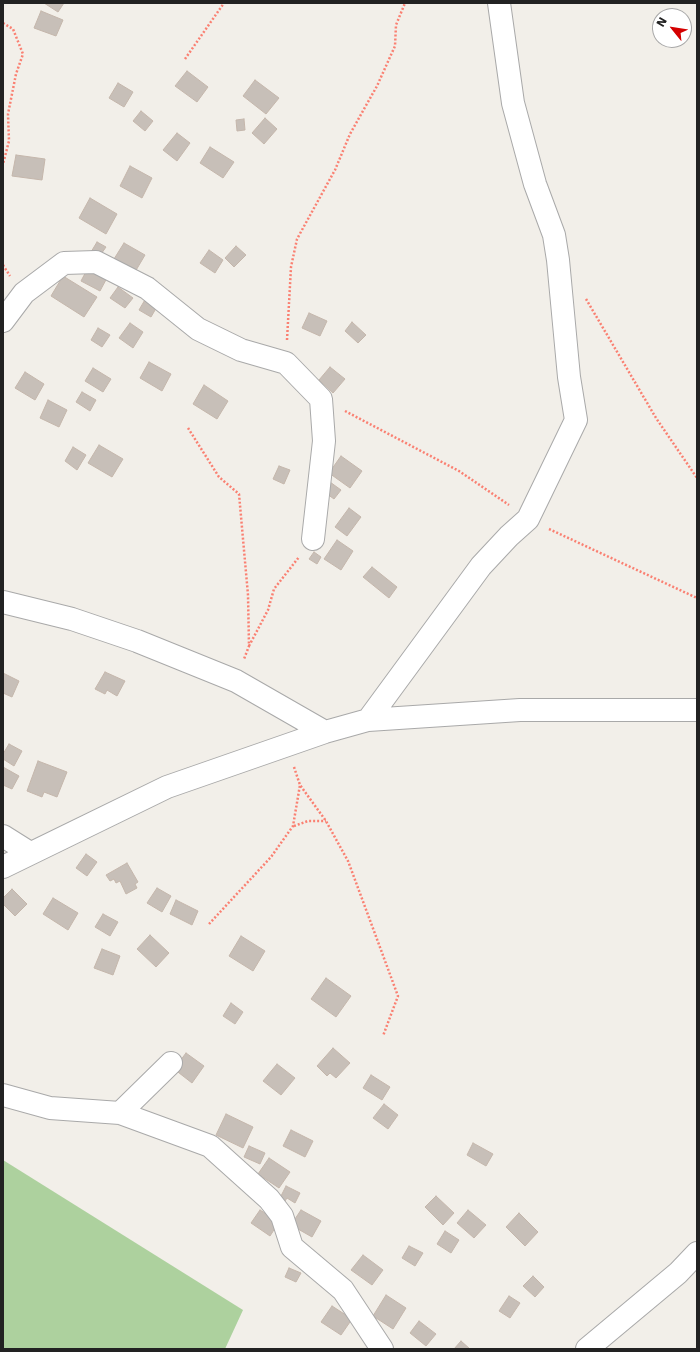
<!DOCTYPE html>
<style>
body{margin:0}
#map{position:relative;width:700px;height:1352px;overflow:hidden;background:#f2efe9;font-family:"DejaVu Sans",sans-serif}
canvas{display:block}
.frame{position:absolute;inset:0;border:4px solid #222;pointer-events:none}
.north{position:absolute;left:652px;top:8px;width:40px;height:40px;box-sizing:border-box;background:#fff;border:1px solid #a7a7a7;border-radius:50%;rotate:300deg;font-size:11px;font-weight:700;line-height:16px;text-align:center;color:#222}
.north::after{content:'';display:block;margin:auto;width:14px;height:18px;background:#d40000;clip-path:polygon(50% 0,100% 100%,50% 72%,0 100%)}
</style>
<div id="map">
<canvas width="700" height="1352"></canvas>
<div class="frame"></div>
<div class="north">N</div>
</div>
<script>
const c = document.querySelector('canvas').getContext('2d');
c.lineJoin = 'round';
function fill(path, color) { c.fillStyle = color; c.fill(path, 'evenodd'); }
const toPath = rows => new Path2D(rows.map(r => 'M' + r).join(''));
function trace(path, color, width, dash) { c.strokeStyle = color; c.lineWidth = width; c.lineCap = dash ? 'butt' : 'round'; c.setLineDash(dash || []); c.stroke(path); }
const forest = toPath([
 [3,1160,243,1310,225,1349,3,1349]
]);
const building = toPath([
 [44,3,64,3,58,12,44,3],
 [41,11,63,20,56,36,34,28,41,11],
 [187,71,208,87,197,102,175,86,187,71],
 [255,80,279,98,266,114,243,96,255,80],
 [118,83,133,92,124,107,109,98,118,83],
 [141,111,153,121,145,131,133,121,141,111],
 [265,118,277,129,264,144,252,133,265,118],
 [244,119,245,130,237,131,236,120,244,119],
 [177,133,190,143,177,161,163,150,177,133],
 [210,147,234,162,223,178,200,163,210,147],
 [16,155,45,159,42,180,12,176,16,155],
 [130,166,152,178,142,198,120,186,130,166],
 [90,198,117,214,106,234,79,218,90,198],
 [97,242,106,247,99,257,91,252,97,242],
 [124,243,145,255,135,272,114,259,124,243],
 [236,246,246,255,234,267,225,258,236,246],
 [209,250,223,260,215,273,200,263,209,250],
 [89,266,108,276,100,291,81,281,89,266],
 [63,276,97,297,84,317,51,296,63,276],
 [118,287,133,298,125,308,110,298,118,287],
 [146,298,158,305,151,317,139,310,146,298],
 [309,313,327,321,320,336,302,328,309,313],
 [352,322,366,335,358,343,345,331,352,322],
 [130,323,143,332,133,348,119,338,130,323],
 [98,328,110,335,102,347,91,340,98,328],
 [149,362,171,374,162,391,140,378,149,362],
 [330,367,345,379,333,393,319,380,330,367],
 [93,368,111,379,103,392,85,381,93,368],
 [25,372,44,384,35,400,15,388,25,372],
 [204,385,228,401,217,419,193,404,204,385],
 [82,392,96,400,90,411,76,402,82,392],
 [48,400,67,410,59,427,40,418,48,400],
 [99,445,123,459,112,477,88,463,99,445],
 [73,447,86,455,77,470,65,461,73,447],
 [341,456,362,471,350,488,329,473,341,456],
 [279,466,290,470,284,484,273,479,279,466],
 [330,482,341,490,334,499,323,491,330,482],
 [349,508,361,517,347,536,335,527,349,508],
 [337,540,353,551,341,570,324,559,337,540],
 [314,552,321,557,317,564,309,559,314,552],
 [372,567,397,587,389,598,363,577,372,567],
 [105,672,125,681,117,696,107,690,105,694,95,689,105,672],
 [3,673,19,681,12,697,3,693,3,673],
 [9,744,22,751,14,766,3,759,3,754,9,744],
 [38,761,67,772,57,797,44,792,42,797,27,791,38,761],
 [3,767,19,776,12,789,3,785,3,767],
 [86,854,97,862,87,876,76,868,86,854],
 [127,863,138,882,135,884,137,888,126,894,120,881,116,883,114,879,110,881,106,875,127,863],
 [157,888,171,896,162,912,147,903,157,888],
 [12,889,27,904,15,916,3,904,3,898,12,889],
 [53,898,78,913,68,930,43,914,53,898],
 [176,900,198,911,192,925,170,914,176,900],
 [103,914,118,922,110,936,95,927,103,914],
 [150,935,169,953,156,967,137,949,150,935],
 [241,936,265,951,253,971,229,956,241,936],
 [102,949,120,956,113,975,94,968,102,949],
 [326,978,351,996,336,1017,311,999,326,978],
 [231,1003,243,1012,235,1024,223,1016,231,1003],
 [333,1048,350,1063,336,1078,330,1073,327,1076,317,1066,333,1048],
 [186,1053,204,1066,192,1083,174,1069,186,1053],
 [277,1064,295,1078,281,1095,263,1081,277,1064],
 [371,1075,390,1087,382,1100,363,1088,371,1075],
 [384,1104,398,1115,388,1129,373,1118,384,1104],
 [226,1114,253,1127,243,1148,216,1135,226,1114],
 [291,1130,313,1141,305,1157,283,1146,291,1130],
 [473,1143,493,1154,486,1166,467,1155,473,1143],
 [249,1146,265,1153,260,1164,244,1157,249,1146],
 [269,1158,290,1172,279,1188,258,1174,269,1158],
 [286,1186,300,1193,295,1203,287,1198,285,1201,280,1198,286,1186],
 [436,1196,454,1213,443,1225,425,1207,436,1196],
 [260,1210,279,1222,270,1236,251,1223,260,1210],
 [301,1210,321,1221,312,1237,291,1225,301,1210],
 [468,1210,486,1225,474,1238,457,1223,468,1210],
 [519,1213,538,1232,525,1246,506,1227,519,1213],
 [445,1231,459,1240,451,1253,437,1244,445,1231],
 [409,1246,423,1253,415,1266,402,1258,409,1246],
 [363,1255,383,1270,372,1285,351,1270,363,1255],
 [289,1268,301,1273,296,1282,285,1277,289,1268],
 [533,1276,544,1287,535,1297,523,1286,533,1276],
 [386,1295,406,1308,393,1329,373,1316,386,1295],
 [509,1296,520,1303,510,1318,499,1311,509,1296],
 [332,1306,352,1319,341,1335,321,1322,332,1306],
 [419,1321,436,1334,426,1346,410,1333,419,1321],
 [461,1341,470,1349,454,1349,461,1341]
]);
const path = toPath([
 [3,23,13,29,23,54,16,74,8,114,9,141,3,164],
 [185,59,224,3],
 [3,265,10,276],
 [586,299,656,418,697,478],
 [287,340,291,267,297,239,335,170,350,134,377,86,395,46,396,25,405,3],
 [345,411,459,471,509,505],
 [188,428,219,477,239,494,248,595,249,646,244,659],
 [549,529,697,598],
 [249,646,268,610,274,589,299,557],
 [294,767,300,785,326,821,348,861,398,996,383,1036],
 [294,826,308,821,326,821],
 [209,924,271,857,293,826,300,785]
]);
const minor = toPath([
 [3,321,24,293,64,263,96,262,147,288,198,329,241,350,286,363,321,399,324,441,313,539],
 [3,602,72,619,137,641,236,681,325,732],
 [368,720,481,566,509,536,528,519,576,420,569,377,558,260,554,235,535,184,513,103,499,3],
 [3,836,30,853],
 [3,867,167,787,325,732,368,720,520,710,697,710],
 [3,1095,50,1108,120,1113,171,1063],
 [120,1113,210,1146,269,1199,282,1216,292,1247,343,1290,382,1349],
 [587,1349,678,1273,697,1253]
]);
fill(forest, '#add19e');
fill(building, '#c7bfb8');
trace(building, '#c4b6ab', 1);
trace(minor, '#a9a9a9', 24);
trace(path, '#fa8072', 2.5, [2, 2]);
trace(minor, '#fff', 22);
</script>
